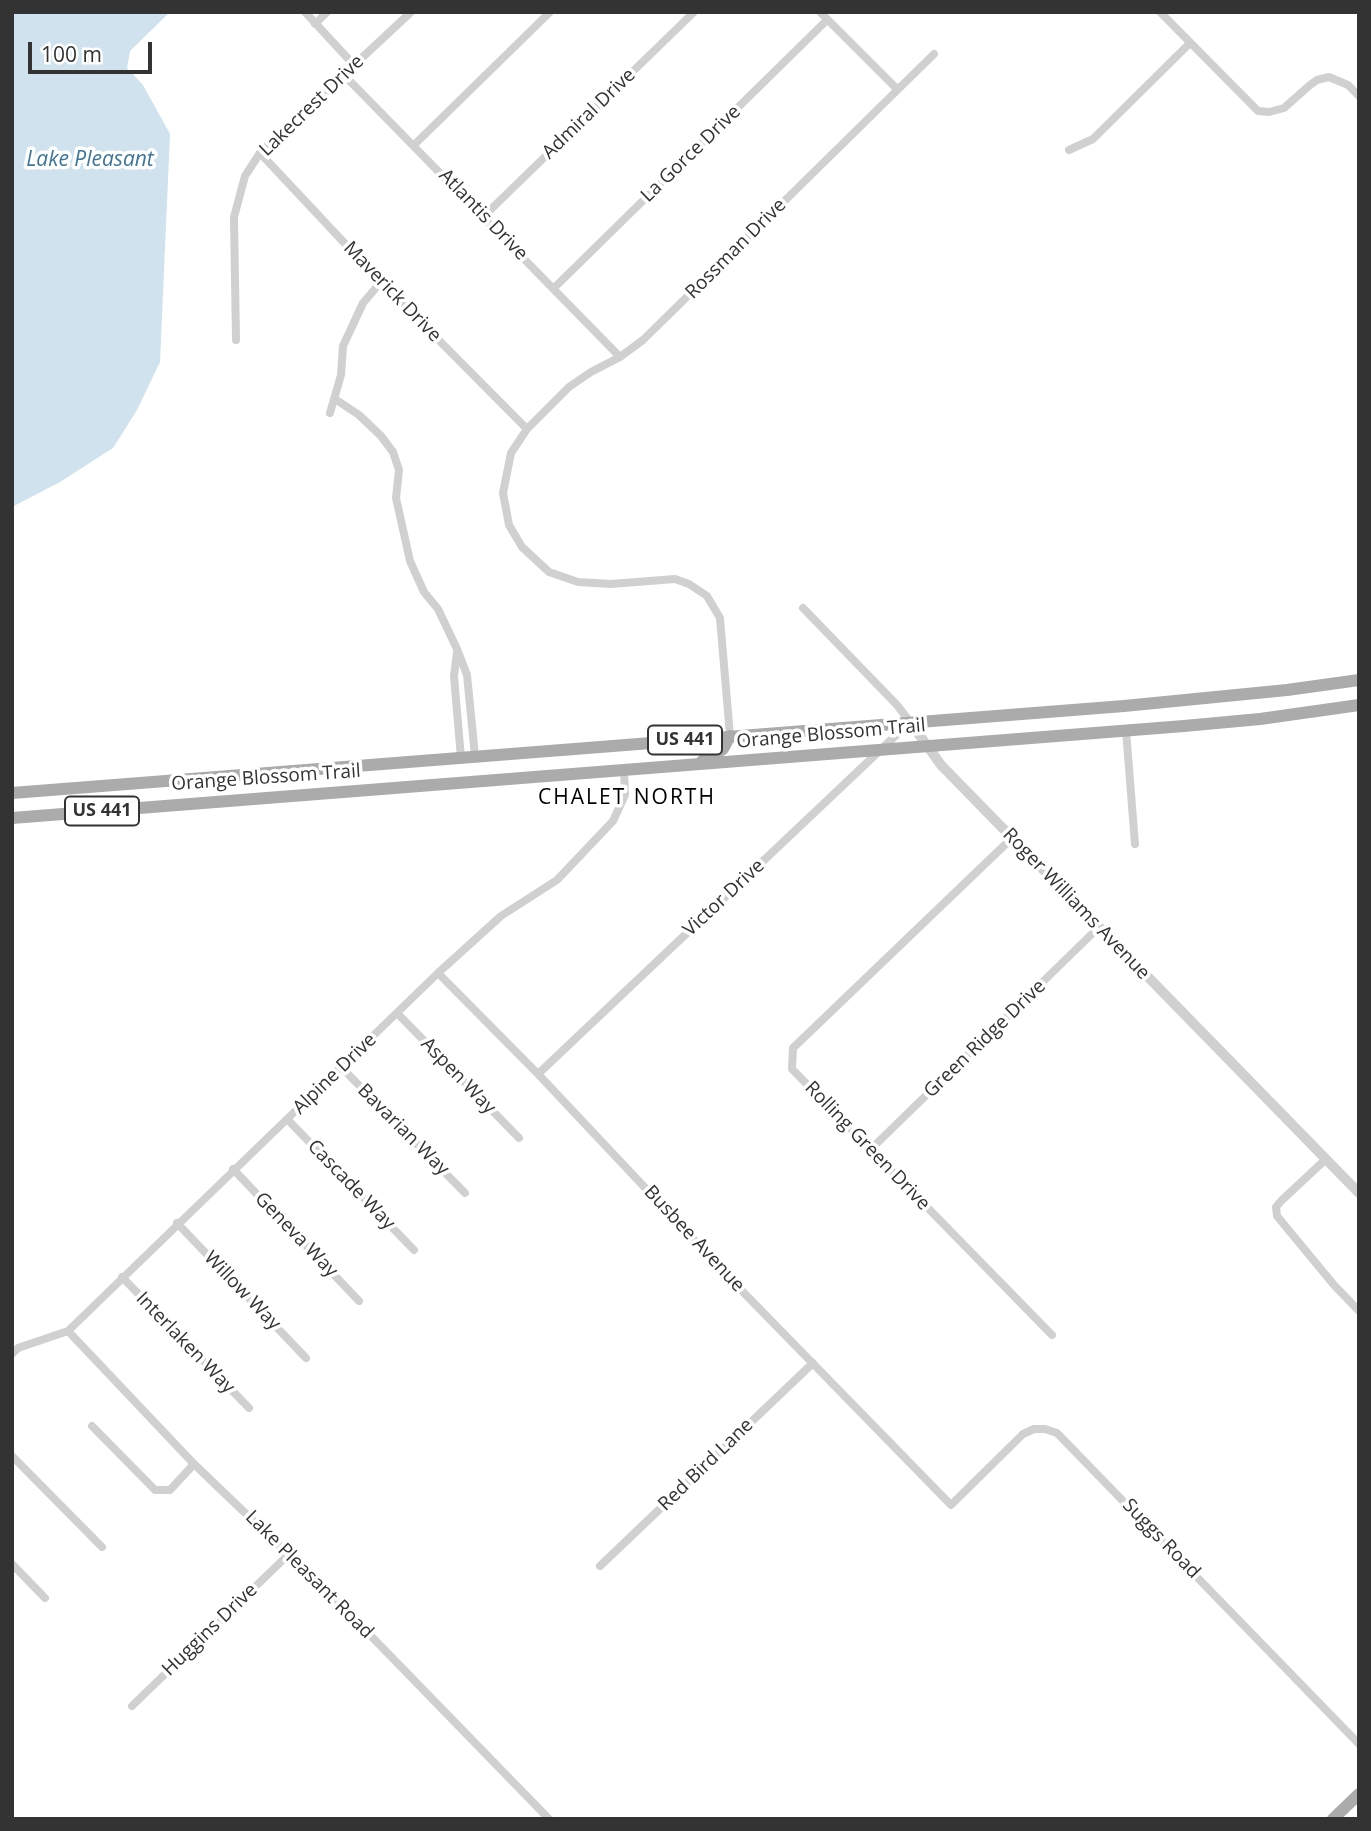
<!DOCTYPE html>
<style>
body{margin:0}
#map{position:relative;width:1371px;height:1831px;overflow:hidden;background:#fff;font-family:"Open Sans",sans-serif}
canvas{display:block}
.frame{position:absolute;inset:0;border:14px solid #333;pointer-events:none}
.scale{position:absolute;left:28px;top:42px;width:124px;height:32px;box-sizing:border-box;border:4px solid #333;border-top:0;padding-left:9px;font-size:21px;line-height:24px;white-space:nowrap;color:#333;-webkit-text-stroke:5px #fff;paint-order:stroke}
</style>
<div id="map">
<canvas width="1371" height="1831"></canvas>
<div class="frame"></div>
<div class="scale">100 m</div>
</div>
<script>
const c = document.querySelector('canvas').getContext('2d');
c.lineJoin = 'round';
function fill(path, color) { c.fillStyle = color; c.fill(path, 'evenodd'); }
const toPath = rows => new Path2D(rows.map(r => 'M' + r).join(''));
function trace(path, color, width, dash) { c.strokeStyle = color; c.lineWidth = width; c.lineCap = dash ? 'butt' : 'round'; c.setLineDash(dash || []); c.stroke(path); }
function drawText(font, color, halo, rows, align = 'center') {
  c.font = font + ' "Open Sans",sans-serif'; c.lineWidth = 7; c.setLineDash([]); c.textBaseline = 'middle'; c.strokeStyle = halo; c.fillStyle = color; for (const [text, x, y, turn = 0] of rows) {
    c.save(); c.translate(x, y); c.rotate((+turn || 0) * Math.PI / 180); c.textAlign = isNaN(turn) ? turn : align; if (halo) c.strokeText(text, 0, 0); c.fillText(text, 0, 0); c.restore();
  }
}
const water = toPath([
 [12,12,170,12,130,51,127,68,143,85,170,134,160,362,137,410,113,448,60,482,12,507]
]);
const minor = toPath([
 [305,12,353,64],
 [820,12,897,89],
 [1160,12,1258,111,1269,112,1284,108,1310,85,1317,80,1329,77,1348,85,1359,96],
 [315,24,327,12],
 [343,74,620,357],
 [414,145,550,12],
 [1069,150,1093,139,1190,43],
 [260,153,381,282,527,429],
 [484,216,694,12],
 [554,288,827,20],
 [236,340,234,217,245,176,260,153,411,12],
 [335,399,359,415,381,436,393,452,399,470,396,498,410,561,424,592,438,609,457,649,467,675,475,756],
 [330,413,341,375,343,346,363,303,381,282],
 [457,652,454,676,461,758],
 [1126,730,1135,844],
 [730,736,720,618,707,596,689,584,675,579,611,584,578,582,549,572,522,547,509,525,503,493,511,453,527,429,569,387,591,372,620,357,643,340,934,54],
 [1012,838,793,1048,792,1069,1052,1335],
 [438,973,538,1074,746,1295,951,1505,1023,1434,1034,1429,1045,1429,1057,1433,1359,1744],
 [397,1013,519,1138],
 [342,1068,465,1193],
 [538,1074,910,722,897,705,803,608],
 [288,1120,414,1250],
 [870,1150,1099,927],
 [1326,1159,1281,1201,1276,1207,1277,1216,1334,1285,1359,1311],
 [233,1169,359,1301],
 [177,1223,306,1358],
 [122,1277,249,1408],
 [68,1331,194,1464,337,1601,549,1819],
 [12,1354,18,1348,68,1331,438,973,501,916,557,880,613,821,625,795,624,770],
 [92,1426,155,1490,170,1490,194,1464],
 [12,1456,102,1547],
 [12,1564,45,1598],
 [600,1566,813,1363],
 [132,1706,289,1554]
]);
const tertiary = toPath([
 [910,722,941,765,1359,1193]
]);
const primary = toPath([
 [702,761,723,749,730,736],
 [12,793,1124,706,1287,690,1359,680],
 [12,818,1184,726,1260,719,1359,705],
 [1333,1819,1359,1794]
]);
const shields = [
 [685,740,74],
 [102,811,74]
];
const shieldNames = [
 ["US 441",685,740],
 ["US 441",102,811]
];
const streetNames = [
 ["Lakecrest Drive",312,106,-44],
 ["Admiral Drive",589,114,-44],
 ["La Gorce Drive",691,154,-44],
 ["Atlantis Drive",483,215,46],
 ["Rossman Drive",736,249,-45],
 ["Maverick Drive",392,292,46],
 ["Orange Blossom Trail",831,734,-5],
 ["Orange Blossom Trail",266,778,-4],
 ["Victor Drive",724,898,-43],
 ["Roger Williams Avenue",1076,904,46],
 ["Green Ridge Drive",985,1039,-44],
 ["Alpine Drive",335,1074,-44],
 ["Aspen Way",458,1076,46],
 ["Bavarian Way",403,1130,45],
 ["Rolling Green Drive",867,1146,46],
 ["Cascade Way",351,1185,46],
 ["Geneva Way",296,1235,46],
 ["Busbee Avenue",694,1239,47],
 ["Willow Way",242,1291,46],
 ["Interlaken Way",185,1343,46],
 ["Red Bird Lane",706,1465,-44],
 ["Suggs Road",1161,1539,46],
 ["Lake Pleasant Road",309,1575,45],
 ["Huggins Drive",210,1630,-44]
];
const waterNames = [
 ["Lake Pleasant",90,160]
];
const neighbourhoodNames = [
 ["CHALET NORTH",627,798]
];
fill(water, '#cfe2ee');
trace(minor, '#d0d0d0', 8);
trace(tertiary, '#d0d0d0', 10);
trace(primary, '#ababab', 12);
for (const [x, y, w] of shields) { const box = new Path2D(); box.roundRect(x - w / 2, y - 14.5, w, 29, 5); c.fillStyle = '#fff'; c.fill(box); trace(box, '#333', 2); }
drawText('bold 18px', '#333', null, shieldNames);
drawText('19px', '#333', '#fff', streetNames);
drawText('italic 21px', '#3f7597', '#fff', waterNames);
c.letterSpacing = '2px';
drawText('21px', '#000', '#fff', neighbourhoodNames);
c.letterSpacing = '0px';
</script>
